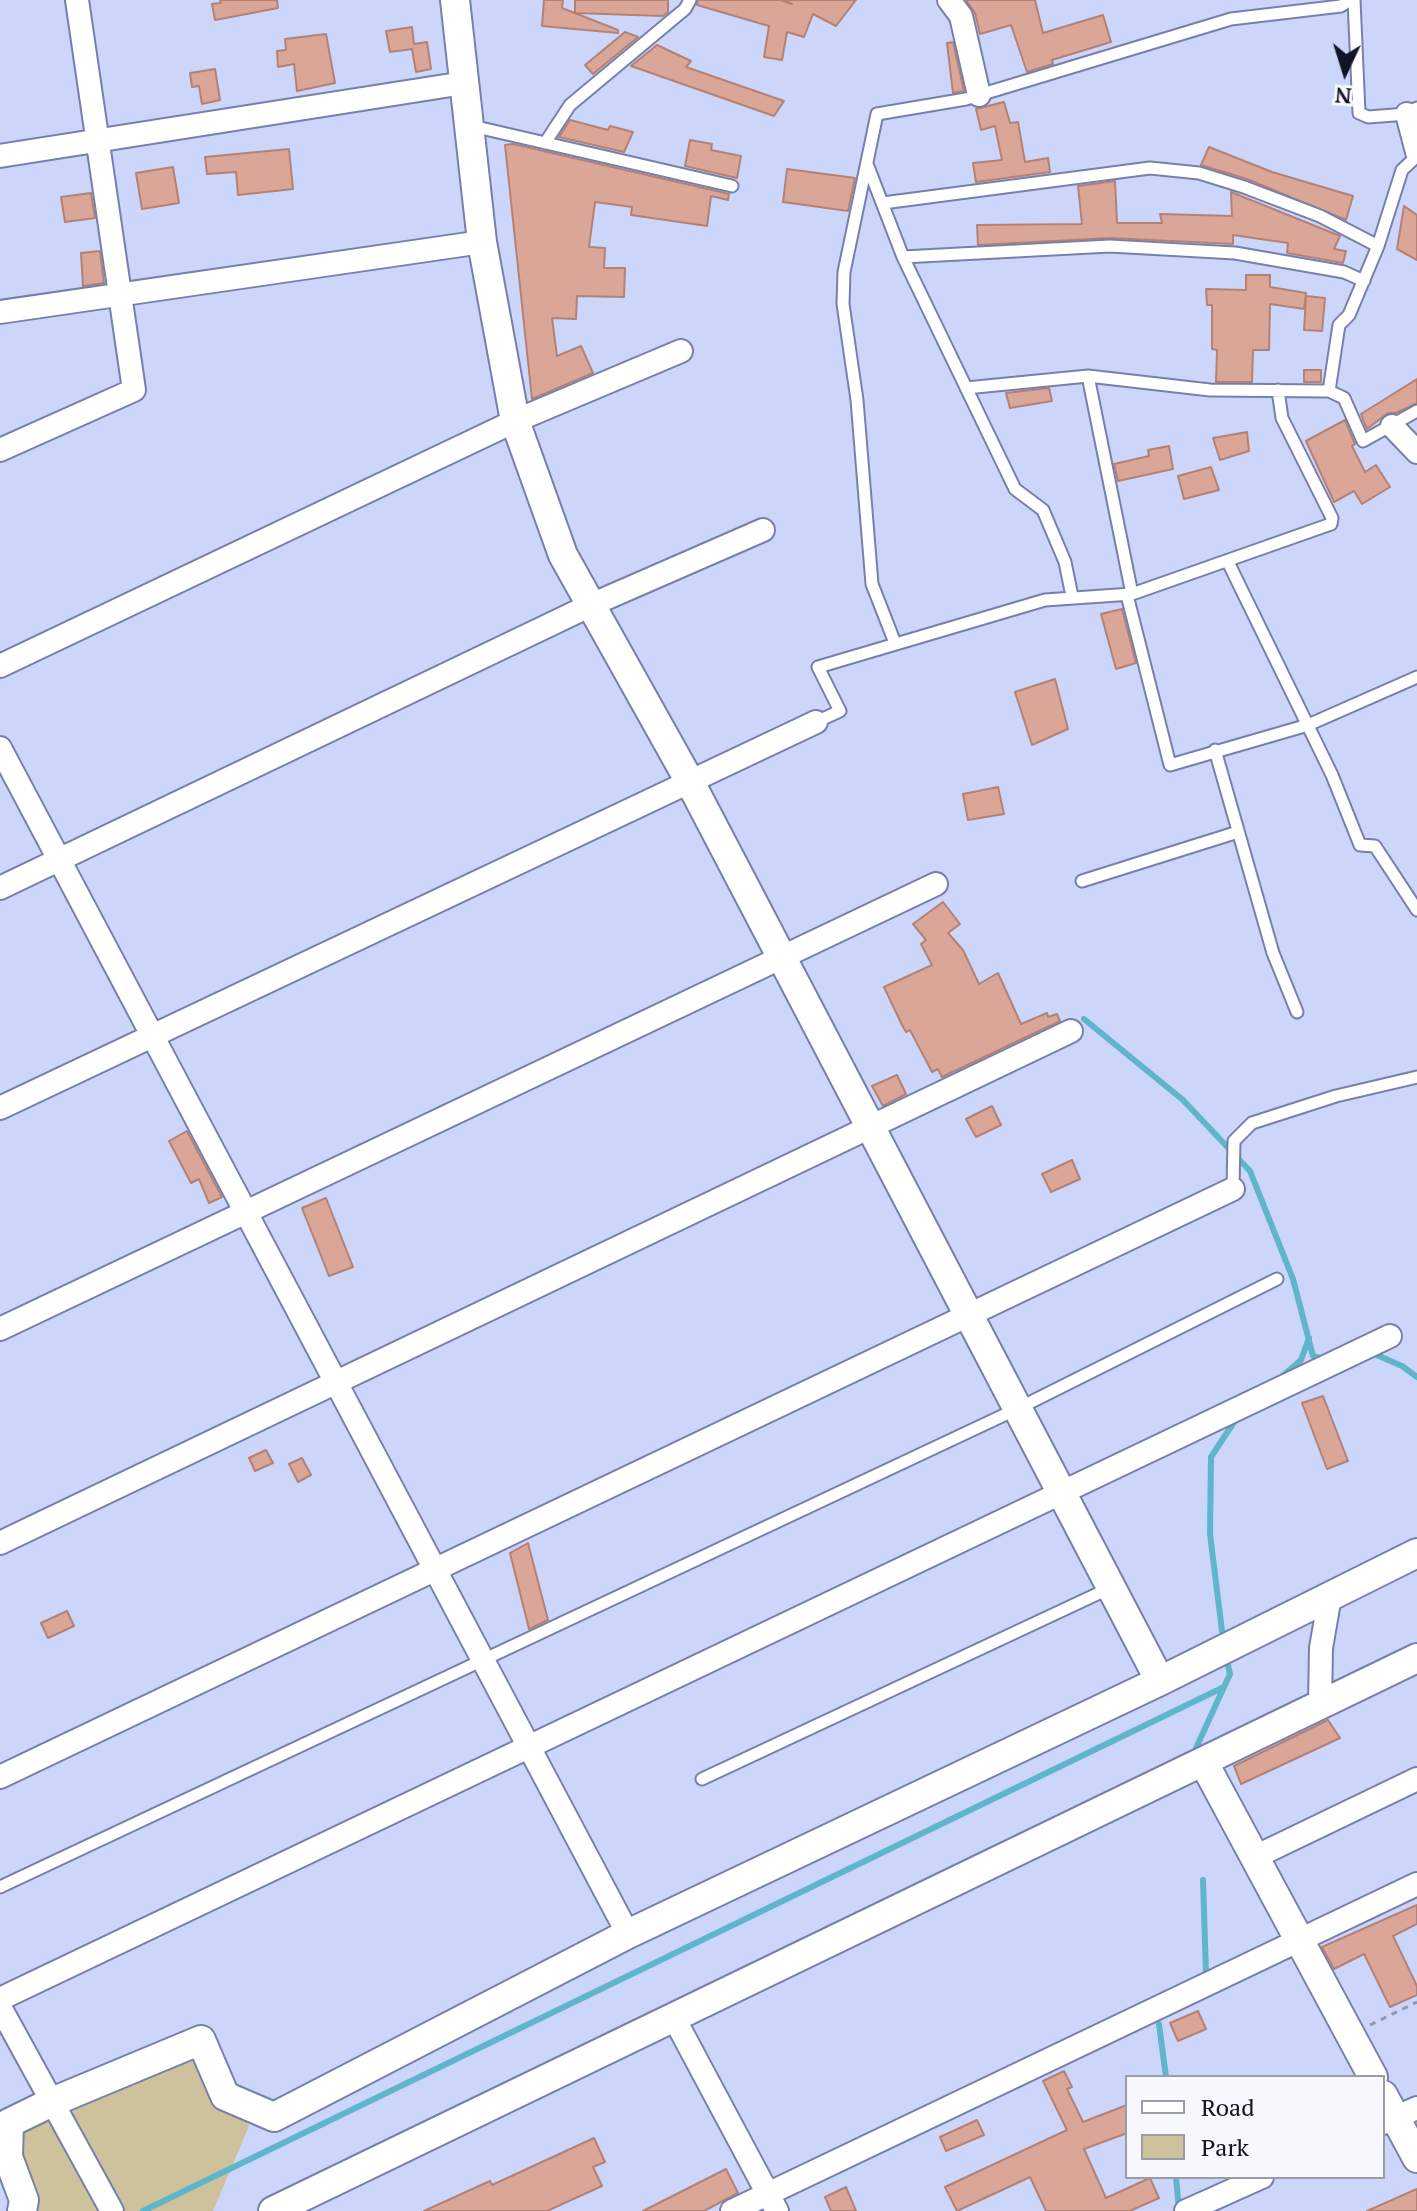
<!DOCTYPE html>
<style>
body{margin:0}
#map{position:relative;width:1417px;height:2211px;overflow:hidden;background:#ccd5fa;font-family:"PT Serif",serif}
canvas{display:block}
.legend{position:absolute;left:1125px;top:2075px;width:260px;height:104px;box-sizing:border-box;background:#f6f8fd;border:2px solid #9a9da6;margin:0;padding:10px 14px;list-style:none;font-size:24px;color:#111424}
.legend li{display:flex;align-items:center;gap:16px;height:40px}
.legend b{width:40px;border:2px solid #9a9da6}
.north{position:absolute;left:1305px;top:32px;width:80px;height:80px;-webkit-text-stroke:6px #f6f8fd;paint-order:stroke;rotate:184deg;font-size:22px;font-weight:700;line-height:32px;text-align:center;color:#111424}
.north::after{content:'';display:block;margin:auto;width:28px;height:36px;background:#111424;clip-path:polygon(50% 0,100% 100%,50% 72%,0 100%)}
</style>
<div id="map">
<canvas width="1417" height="2211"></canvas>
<ul class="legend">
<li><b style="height:10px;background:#fff"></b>Road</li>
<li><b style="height:22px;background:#cdc29b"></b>Park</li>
</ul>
<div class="north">N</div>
</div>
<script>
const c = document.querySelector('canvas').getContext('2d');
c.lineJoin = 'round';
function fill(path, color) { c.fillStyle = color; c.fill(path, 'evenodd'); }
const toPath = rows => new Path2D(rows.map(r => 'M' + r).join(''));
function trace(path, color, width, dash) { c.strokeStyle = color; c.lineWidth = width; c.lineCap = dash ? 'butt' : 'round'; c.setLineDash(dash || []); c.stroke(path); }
const green = toPath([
 [197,2054,249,2126,213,2211,29,2211,16,2153,20,2127]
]);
const stream = toPath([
 [1084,1019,1183,1100,1250,1171,1293,1279,1313,1356,1324,1359],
 [1372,1353,1402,1366,1417,1377],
 [1279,1379,1301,1360,1309,1338],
 [1222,1631,1210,1534,1211,1457,1238,1416],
 [1196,1748,1230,1674,1228,1665],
 [1200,1977,1206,1974,1203,1880],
 [1159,2024,1166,2077],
 [1176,2177,1179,2209],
 [143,2211,1224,1687]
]);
const building = toPath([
 [220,0,277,0,278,8,215,20,212,4,221,3,220,0],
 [544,0,563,0,562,8,618,30,618,33,542,26,544,0],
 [575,0,668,0,668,12,663,16,575,13,575,0],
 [698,0,780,0,792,4,784,0,856,0,836,26,813,14,804,37,787,32,782,60,764,57,769,26,697,5,698,0],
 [966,0,1035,0,1043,33,1103,15,1111,42,1052,60,1053,64,1027,72,1011,25,980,34,975,13,966,0],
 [412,27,414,44,427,42,431,69,416,72,412,49,390,52,386,31,412,27],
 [625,32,638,37,593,74,585,65,625,32],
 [326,34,335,83,297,91,294,64,278,67,277,51,286,50,285,39,326,34],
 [953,42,964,91,953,93,947,43,953,42],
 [657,45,691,61,686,67,784,101,774,116,631,66,657,45],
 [215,69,220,100,202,104,199,86,192,87,190,73,215,69],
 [1004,102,1010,123,1018,122,1025,162,1048,158,1050,172,976,182,973,163,1002,160,995,126,981,130,976,109,1004,102],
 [570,120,608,130,610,126,633,132,624,152,559,137,570,120],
 [690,140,712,144,711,150,741,156,737,178,685,166,690,140],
 [513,144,729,194,728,200,711,196,707,226,631,215,632,207,595,202,589,247,605,248,604,268,625,268,624,297,577,296,576,319,552,318,557,356,581,346,593,373,532,399,505,145,513,144],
 [1209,147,1272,172,1353,196,1346,220,1247,179,1201,165,1209,147],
 [289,149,293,189,238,195,236,172,207,174,205,157,289,149],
 [173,167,179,203,142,209,136,173,173,167],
 [787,169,855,178,848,211,783,202,787,169],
 [1115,181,1117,223,1162,223,1160,214,1232,216,1231,192,1340,236,1334,249,1346,251,1343,263,1287,253,1288,243,1233,235,1233,244,1110,238,978,245,977,225,1082,224,1078,186,1115,181],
 [91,193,95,218,65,222,61,197,91,193],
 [1404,206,1417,215,1417,260,1397,249,1404,206],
 [100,251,104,283,83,286,81,253,100,251],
 [1246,275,1270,275,1270,287,1306,293,1304,309,1270,304,1269,350,1253,350,1252,382,1216,382,1217,350,1212,349,1212,305,1207,305,1206,289,1246,290,1246,275],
 [1306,296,1325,298,1322,331,1304,330,1306,296],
 [1304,370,1321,370,1321,382,1304,382,1304,370],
 [1417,379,1417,403,1396,413,1388,413,1367,429,1361,414,1417,379],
 [1049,388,1052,401,1010,408,1006,393,1049,388],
 [1345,420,1355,444,1352,446,1365,472,1376,465,1390,487,1362,504,1354,491,1334,502,1306,441,1345,420],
 [1247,432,1249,451,1220,460,1213,438,1247,432],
 [1169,446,1173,469,1118,481,1114,464,1149,456,1148,450,1169,446],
 [1211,467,1219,490,1184,499,1178,476,1211,467],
 [1122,609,1136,663,1116,669,1101,614,1122,609],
 [1055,679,1068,729,1032,745,1015,692,1055,679],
 [998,787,1004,814,968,820,963,794,998,787],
 [943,902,960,924,948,933,963,950,979,984,998,973,1021,1024,1047,1013,1048,1017,1057,1014,1060,1021,942,1077,938,1069,932,1072,910,1030,906,1032,902,1025,884,987,932,965,921,944,926,940,913,924,943,902],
 [897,1075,906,1094,883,1106,872,1086,897,1075],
 [992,1106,1001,1125,976,1137,966,1119,992,1106],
 [187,1131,222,1197,209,1203,199,1179,191,1183,169,1141,187,1131],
 [1072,1160,1080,1179,1051,1192,1042,1174,1072,1160],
 [326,1198,353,1267,329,1276,302,1208,326,1198],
 [1323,1396,1348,1461,1327,1469,1302,1403,1323,1396],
 [266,1450,273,1463,255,1471,249,1458,266,1450],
 [302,1458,311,1475,298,1482,289,1464,302,1458],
 [528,1543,548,1620,529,1629,510,1553,528,1543],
 [67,1611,74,1626,48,1638,41,1623,67,1611],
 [1328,1720,1340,1738,1241,1784,1234,1766,1328,1720],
 [1417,1905,1417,1924,1393,1936,1417,1986,1417,1995,1390,2007,1364,1954,1334,1969,1322,1947,1417,1905],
 [1198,2011,1206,2029,1178,2041,1170,2023,1198,2011],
 [1064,2071,1072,2087,1067,2089,1083,2122,1127,2105,1127,2133,1084,2149,1106,2198,1150,2178,1159,2198,1130,2211,1046,2211,1030,2177,957,2211,945,2187,1067,2130,1043,2081,1064,2071],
 [977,2120,984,2135,946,2151,940,2137,977,2120],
 [594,2138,605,2162,593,2167,602,2186,547,2211,424,2211,490,2181,492,2185,594,2138],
 [726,2169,738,2193,704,2211,643,2211,726,2169],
 [846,2187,856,2211,831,2211,825,2197,846,2187],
 [1417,2189,1417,2211,1367,2211,1417,2189]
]);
const path = toPath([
 [1370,2025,1417,2002]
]);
const service = toPath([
 [1354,0,1359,113,1368,117,1407,114,1417,108],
 [472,126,732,186],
 [545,143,570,105,685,9,690,0],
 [867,164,903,257,1015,489,1043,510,1065,562,1072,596],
 [883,203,1150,168,1199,173,1244,187,1320,216,1378,246],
 [903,257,1110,246,1235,253,1344,272,1364,281],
 [1088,376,1132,594],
 [966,388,1088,376,1210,390,1329,391,1344,398,1363,441,1417,411],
 [1329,391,1339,325,1349,315,1378,246,1402,170,1417,156],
 [1228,562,1332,775,1360,845,1375,846,1417,910],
 [1127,595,1170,765,1308,725,1417,677],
 [895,643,872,584,857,400,843,304,844,272,877,114,966,99,1231,19,1341,6,1350,0],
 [816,722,840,711,818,667,1045,600,1132,594,1331,524,1332,518,1282,418,1278,390],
 [1215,750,1273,953,1297,1012],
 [1082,881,1238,832],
 [1233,1189,1234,1141,1252,1123,1336,1096,1417,1077],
 [702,1779,1110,1588],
 [0,1887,1019,1408,1277,1279]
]);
const minor = toPath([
 [949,0,961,16,979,95],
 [1407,114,1417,152],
 [0,156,464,83],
 [0,312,482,242],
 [1392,426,1417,452],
 [0,450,134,390,77,0],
 [0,666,515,421,681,351],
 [0,748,628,1934],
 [0,888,591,605,763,530],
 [0,1108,816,722],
 [0,1329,936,884],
 [0,1543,1071,1031],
 [1320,1706,1321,1648,1330,1596],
 [0,1777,1233,1189],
 [1255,1857,1417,1779],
 [0,1999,1390,1336],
 [0,2007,112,2211],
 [674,2018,777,2211],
 [1383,2123,1417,2108],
 [732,2211,1417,1884],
 [1186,2211,1262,2177]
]);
const tertiary = toPath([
 [455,0,482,242,515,421,563,555,690,782,1160,1681],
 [1204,1763,1373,2077],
 [1383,2095,1417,2158],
 [22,2211,24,2200,8,2157,9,2123,52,2102,201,2040,225,2096,274,2117,628,1934,1160,1681,1417,1553],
 [273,2211,1417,1658]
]);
fill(green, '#cdc29b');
trace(stream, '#5fb5c9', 6);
fill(building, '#daa698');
trace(building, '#b48275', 2);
trace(service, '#7780ab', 15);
trace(minor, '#7780ab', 26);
trace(tertiary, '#7780ab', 32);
trace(path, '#9198b6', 3, [6, 6]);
trace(service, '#fff', 11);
trace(minor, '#fff', 22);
trace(tertiary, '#fff', 28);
</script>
